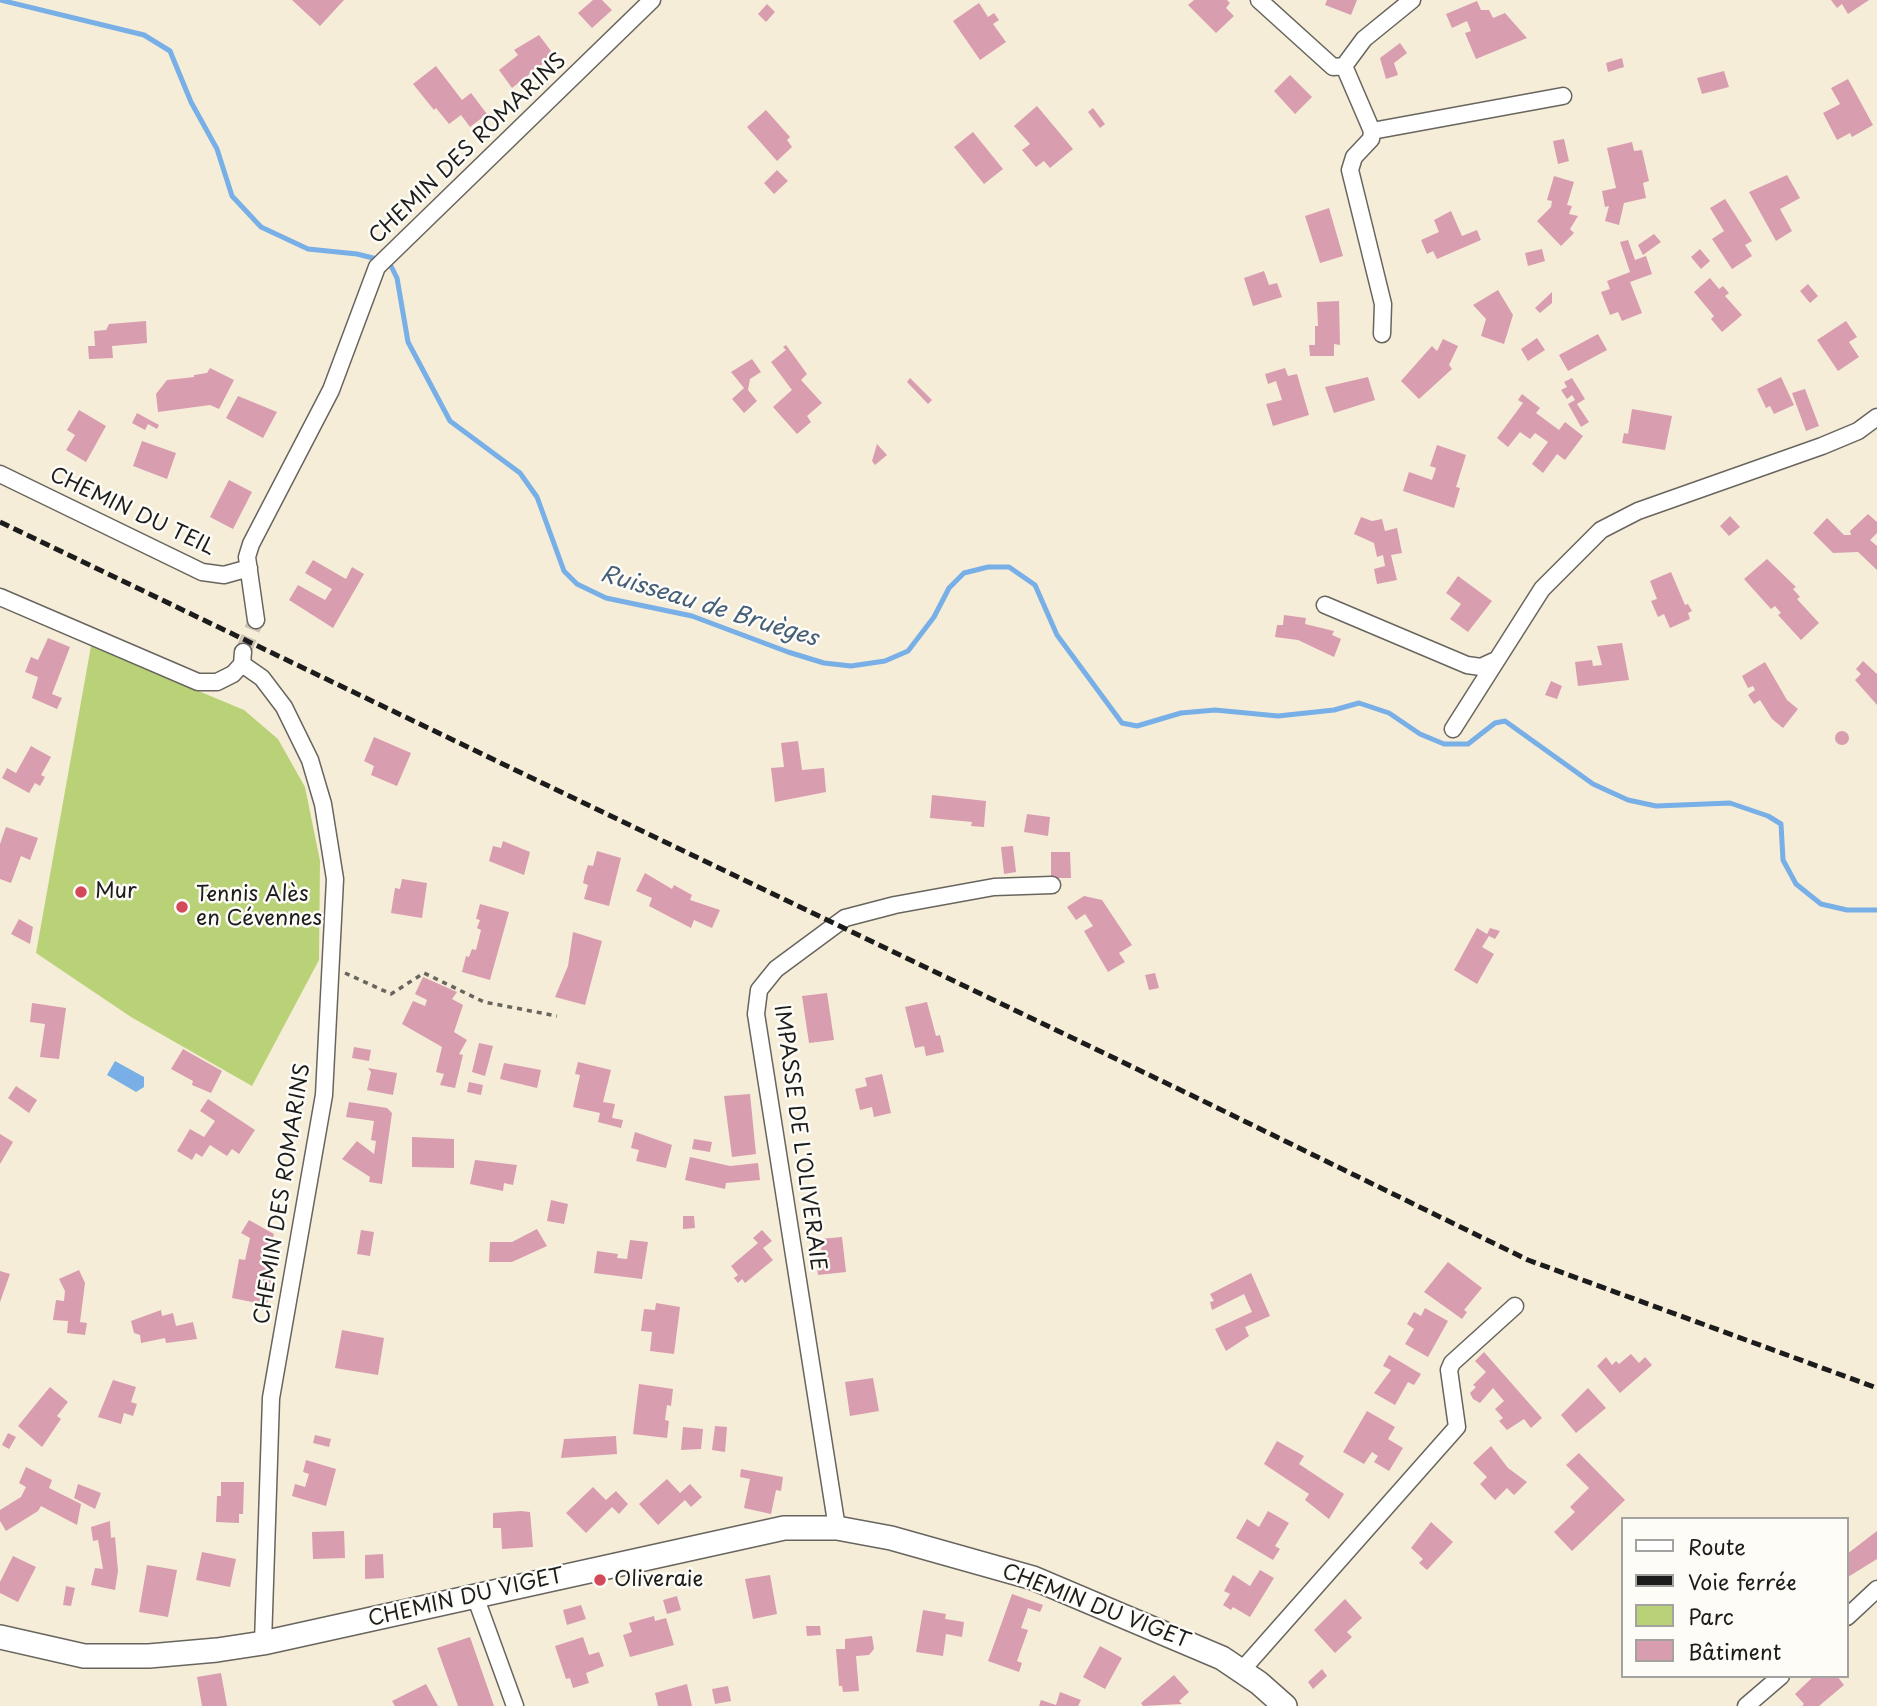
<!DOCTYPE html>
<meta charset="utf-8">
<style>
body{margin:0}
#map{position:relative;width:1877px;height:1706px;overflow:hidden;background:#f6edd9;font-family:"Playpen Sans",sans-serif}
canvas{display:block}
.legend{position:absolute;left:1621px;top:1517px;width:228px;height:161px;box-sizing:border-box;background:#fdfcf7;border:2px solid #a3a29f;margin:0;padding:9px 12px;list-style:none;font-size:21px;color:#1c1c1c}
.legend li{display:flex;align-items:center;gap:14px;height:35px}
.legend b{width:35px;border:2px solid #a3a29f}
</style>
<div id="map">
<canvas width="1877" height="1706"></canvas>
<ul class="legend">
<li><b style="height:9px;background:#fff"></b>Route</li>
<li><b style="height:9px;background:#1c1c1c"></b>Voie ferrée</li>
<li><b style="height:19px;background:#b9d277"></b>Parc</li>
<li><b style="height:19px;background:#d89daf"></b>Bâtiment</li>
</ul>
</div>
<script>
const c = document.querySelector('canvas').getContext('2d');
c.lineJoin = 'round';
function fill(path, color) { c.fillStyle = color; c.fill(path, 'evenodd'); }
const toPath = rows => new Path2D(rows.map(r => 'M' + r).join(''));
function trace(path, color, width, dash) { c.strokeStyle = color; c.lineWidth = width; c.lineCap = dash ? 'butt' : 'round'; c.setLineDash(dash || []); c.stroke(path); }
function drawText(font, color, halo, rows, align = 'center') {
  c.font = font + ' "Playpen Sans",sans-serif'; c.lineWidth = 5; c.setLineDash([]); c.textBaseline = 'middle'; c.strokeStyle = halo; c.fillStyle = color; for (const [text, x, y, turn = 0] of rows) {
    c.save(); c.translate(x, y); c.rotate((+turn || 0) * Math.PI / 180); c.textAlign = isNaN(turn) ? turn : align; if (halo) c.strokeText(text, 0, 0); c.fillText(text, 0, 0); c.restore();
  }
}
const green = toPath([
 [91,646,244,710,278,739,305,787,320,861,319,960,252,1086,131,1017,36,953]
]);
const water = toPath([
 [115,1061,144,1077,144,1087,136,1092,107,1075]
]);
const stream = toPath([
 [0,0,144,35,170,51,191,102,217,149,232,196,261,227,308,249,357,254,389,262,397,278,408,342,450,421,520,473,537,497,564,571,577,584,606,598,692,616,788,652,824,663,851,666,885,661,908,651,934,617,949,588,964,573,988,567,1009,567,1035,585,1057,635,1122,723,1137,726,1181,713,1215,710,1278,716,1334,710,1359,703,1389,713,1420,734,1444,744,1468,744,1495,723,1505,721,1593,784,1628,800,1656,806,1730,803,1768,816,1781,824,1783,860,1796,884,1821,904,1847,910,1877,910]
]);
const building = toPath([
 [292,0,344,0,320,26],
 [593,0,602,0,612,10,592,28,578,13],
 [1194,0,1227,0,1230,3,1226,8,1234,16,1216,33,1188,5],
 [1327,0,1357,0,1351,15,1325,5],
 [1831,0,1869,0,1848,14,1842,4,1837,8],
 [1477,1,1481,10,1489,10,1493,18,1505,13,1527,38,1476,59,1465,33,1471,31,1467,21,1452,28,1446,14],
 [979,3,988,17,994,13,999,20,993,24,1006,42,980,60,953,21],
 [767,4,775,12,766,22,758,14],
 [539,35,554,55,512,88,499,70,518,55,514,50],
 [1400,43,1407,53,1394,63,1398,75,1386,79,1380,58],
 [1622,58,1624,67,1608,72,1606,63],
 [436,66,462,100,471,93,487,114,470,127,461,115,449,124,436,108,434,110,413,84],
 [1724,71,1729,87,1702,94,1697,78],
 [1290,75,1312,97,1295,114,1274,91],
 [1848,79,1873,125,1852,137,1850,133,1837,140,1823,113,1840,104,1831,88],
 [1037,106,1073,149,1050,168,1044,161,1036,167,1022,150,1030,144,1014,126],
 [1093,108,1105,124,1100,128,1088,112],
 [766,110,790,137,787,140,792,147,777,161,747,127],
 [973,132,1003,169,984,184,954,147],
 [1564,139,1569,161,1558,164,1553,141],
 [1632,142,1634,151,1642,150,1649,181,1643,183,1646,198,1624,203,1619,225,1605,221,1609,206,1605,207,1602,191,1616,188,1607,148],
 [777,170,788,181,774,194,764,183],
 [1787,175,1800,198,1780,209,1792,231,1776,241,1749,192],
 [1554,176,1574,182,1567,205,1572,206,1569,214,1578,216,1570,229,1574,233,1561,246,1537,221,1551,207,1552,201,1547,200],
 [1725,199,1752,241,1745,245,1752,256,1732,269,1712,239,1724,231,1710,208],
 [1329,208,1343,256,1320,263,1305,216],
 [1451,211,1462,236,1477,230,1481,240,1437,259,1433,251,1427,254,1421,240,1439,232,1434,220],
 [1654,234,1661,242,1643,255,1638,245],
 [1628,240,1635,260,1646,256,1652,274,1630,282,1642,313,1622,321,1618,312,1610,315,1601,292,1610,289,1607,281,1630,272,1620,242],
 [1542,249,1545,261,1528,266,1525,253],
 [1700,249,1710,261,1701,269,1691,257],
 [1264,271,1269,285,1277,283,1282,297,1253,306,1244,278],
 [1710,278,1719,289,1723,286,1729,293,1725,296,1742,315,1722,332,1711,319,1714,316,1694,292],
 [1808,284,1818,296,1810,303,1800,291],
 [1498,290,1513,315,1504,344,1481,336,1486,319,1473,305],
 [1552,292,1552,303,1540,313,1535,308],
 [1339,301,1340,345,1334,344,1334,356,1310,356,1309,345,1315,345,1315,326,1318,326,1317,302],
 [146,321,147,343,112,346,113,358,89,359,88,346,95,346,94,331,106,330,109,324],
 [1846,321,1857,337,1849,342,1859,357,1838,371,1817,340],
 [1598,334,1607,350,1568,371,1559,355],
 [1537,338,1545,350,1528,361,1521,349],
 [1443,339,1458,346,1449,365,1452,369,1419,399,1401,381,1432,346,1437,351],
 [786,345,807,374,801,380,822,403,807,416,811,422,797,434,773,407,792,390,771,362,786,350,783,347],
 [752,359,761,372,750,379,748,390,757,401,744,413,732,399,744,388,731,372],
 [210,368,234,380,219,409,210,405,158,412,156,394,167,380,194,377,194,375,207,373],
 [1285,368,1288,376,1297,374,1309,415,1273,426,1266,404,1282,400,1276,381,1268,384,1265,374],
 [1368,377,1375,400,1334,413,1325,387],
 [1781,377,1794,405,1774,414,1770,406,1766,408,1757,389],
 [910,378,932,400,928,404,907,382],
 [1572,378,1585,399,1577,404,1589,422,1581,427,1568,404,1575,400,1572,395,1567,399,1561,390,1567,387,1564,382],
 [1805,389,1819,426,1806,431,1792,393],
 [1522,394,1540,408,1536,413,1559,430,1565,422,1583,436,1565,460,1557,454,1543,473,1532,464,1548,442,1535,433,1530,439,1520,432,1508,447,1497,438,1523,403,1518,400],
 [238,396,277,412,263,438,226,418],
 [1632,409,1672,416,1665,450,1622,443,1624,433,1628,434],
 [79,410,106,426,86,462,66,450,75,435,67,430],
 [137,413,159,425,157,429,148,424,145,430,132,423],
 [142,441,176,453,167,479,133,466],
 [877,444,887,455,875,465,872,461],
 [1437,445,1466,455,1456,487,1460,488,1454,508,1403,491,1409,472,1432,480,1436,468,1430,466],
 [229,480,252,492,233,529,210,517],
 [1868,514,1877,522,1877,533,1870,540,1877,546,1877,570,1858,552,1833,553,1813,533,1827,518,1844,535,1851,535,1850,531],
 [1730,516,1740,527,1729,536,1720,526],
 [1361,517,1372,521,1382,519,1385,531,1397,528,1402,553,1391,555,1397,580,1377,584,1374,569,1385,566,1383,555,1377,557,1374,543,1354,534],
 [1767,559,1796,587,1793,589,1800,597,1797,599,1819,623,1801,640,1778,615,1781,613,1775,606,1771,609,1744,579],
 [313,560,346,579,352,567,364,574,333,628,289,600,298,585,325,600,332,589,305,573],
 [1671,572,1685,605,1688,604,1692,611,1688,613,1690,619,1670,628,1664,614,1658,617,1651,601,1657,599,1650,581],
 [1458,576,1492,601,1468,632,1450,619,1461,604,1446,593],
 [1284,615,1306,618,1305,624,1334,631,1332,635,1341,639,1334,657,1298,640,1275,637,1277,625,1283,625],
 [48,638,70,647,52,694,62,698,57,709,32,698,38,677,25,672,31,657,38,660],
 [1622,643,1629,680,1578,686,1575,662,1592,660,1593,666,1602,665,1597,646],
 [1863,661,1877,674,1877,705,1855,680,1861,674,1856,669],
 [1765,662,1787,700,1798,709,1783,728,1772,719,1760,700,1754,704,1748,695,1755,690,1753,686,1748,688,1742,676],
 [1551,681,1562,686,1557,699,1545,695],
 '1835 738a7 7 0 1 1 14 0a7 7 0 1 1-14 0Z',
 [374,737,411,753,397,786,371,775,374,766,364,761],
 [798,741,802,770,824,768,826,792,775,802,771,768,784,767,781,743],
 [31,746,51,757,41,775,45,777,40,786,35,783,29,793,2,778,7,768,16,773],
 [932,795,986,801,984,827,971,826,972,822,930,818],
 [1027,814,1050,817,1048,836,1024,832],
 [6,827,38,838,30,860,21,856,11,883,0,879,0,844],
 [503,841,530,852,524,875,489,861,493,846,501,848],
 [1013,846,1016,872,1004,874,1001,847],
 [597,851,621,858,609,906,584,899,588,885,583,883,585,874,588,865,593,866],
 [1051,852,1070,852,1071,878,1051,878],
 [645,873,672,889,674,885,692,895,690,900,720,910,712,928,694,920,691,928,649,906,652,898,636,891],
 [402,879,427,883,422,918,391,913,395,888,400,889],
 [1084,896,1102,900,1132,945,1119,953,1125,962,1108,972,1084,931,1093,926,1085,914,1076,920,1067,907],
 [480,904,509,912,490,980,462,972,466,956,469,957,472,949,476,950,481,930,477,928,480,920,476,919],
 [19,919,33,927,30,944,11,934],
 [1477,928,1487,934,1490,928,1500,931,1495,939,1489,936,1482,947,1494,954,1477,984,1454,970],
 [573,932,602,941,585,1005,555,997,568,966],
 [1155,973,1159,988,1149,990,1145,975],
 [423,977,457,992,452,999,463,1005,454,1032,467,1040,459,1054,463,1055,455,1088,440,1085,444,1074,436,1072,442,1047,402,1024,413,1001,425,1006,427,1000,415,994],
 [827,993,834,1040,809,1043,802,996],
 [927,1002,936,1036,940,1035,944,1052,926,1056,924,1046,915,1048,905,1007],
 [32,1003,66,1008,59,1059,40,1057,45,1024,30,1022],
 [479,1043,493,1046,485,1076,472,1072],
 [354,1047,371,1050,369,1061,352,1058],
 [183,1049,222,1071,211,1093,192,1085,193,1081,171,1069],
 [578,1062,611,1070,603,1102,615,1104,612,1118,623,1120,621,1128,598,1122,600,1113,573,1107,580,1075,575,1074],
 [504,1063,541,1070,537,1088,500,1079],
 [368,1068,397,1073,393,1095,367,1090,371,1072],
 [882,1074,891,1113,874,1117,872,1107,860,1110,855,1089,867,1086,865,1078],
 [469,1082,483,1085,481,1095,467,1092],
 [16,1086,37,1100,29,1113,8,1098],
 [750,1094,756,1154,732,1157,724,1096],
 [208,1099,255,1130,239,1154,232,1149,227,1156,210,1145,202,1157,196,1153,192,1160,177,1151,190,1129,204,1137,215,1121,200,1111],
 [349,1102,387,1108,392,1113,382,1184,369,1182,370,1177,342,1159,357,1141,374,1154,376,1141,371,1140,374,1121,346,1117],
 [635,1132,672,1145,666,1168,636,1161,639,1150,631,1148],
 [0,1134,13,1142,0,1164],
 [412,1137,454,1139,454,1168,412,1167],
 [694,1139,712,1142,710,1152,692,1149],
 [690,1157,730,1166,758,1163,760,1180,726,1183,725,1189,685,1180],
 [475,1160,517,1165,513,1185,504,1183,503,1191,470,1184],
 [551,1200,568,1204,564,1224,547,1221],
 [683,1216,694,1216,695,1228,683,1229],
 [249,1220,274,1234,266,1260,275,1262,267,1305,232,1298,239,1259,245,1260,250,1238,241,1233],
 [537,1229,547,1246,512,1262,489,1262,490,1242,512,1242],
 [361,1230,374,1232,370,1256,357,1254],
 [762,1230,772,1241,763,1248,773,1260,745,1283,742,1279,738,1283,734,1278,738,1275,731,1266,758,1243,753,1238],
 [842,1237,846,1272,818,1275,816,1258,822,1257,820,1239],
 [630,1240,648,1242,642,1279,594,1273,597,1251,618,1254,617,1258,627,1259],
 [1448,1262,1482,1288,1464,1310,1467,1312,1462,1319,1424,1292],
 [79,1270,85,1283,80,1322,87,1323,85,1335,67,1333,68,1321,53,1320,56,1300,64,1301,65,1291,59,1279],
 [0,1271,10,1274,0,1302],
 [1251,1273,1270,1316,1245,1327,1249,1336,1226,1351,1215,1329,1252,1312,1244,1294,1212,1310,1210,1302,1214,1301,1210,1294],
 [656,1303,680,1307,674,1354,650,1351,652,1332,641,1331,644,1309,655,1310],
 [1425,1308,1448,1321,1428,1357,1405,1344,1414,1329,1407,1324,1414,1312,1421,1316],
 [161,1310,162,1316,173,1313,176,1326,193,1322,197,1339,166,1343,165,1338,141,1343,140,1335,134,1333,131,1321],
 [342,1330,384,1338,378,1375,335,1368],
 [1484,1352,1542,1418,1531,1428,1524,1419,1507,1430,1499,1421,1503,1418,1495,1409,1504,1401,1493,1388,1480,1403,1473,1399,1470,1393,1476,1387,1473,1385,1486,1372,1475,1361],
 [1631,1354,1639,1363,1645,1357,1652,1365,1620,1393,1597,1366,1606,1357,1612,1365,1616,1361,1619,1364],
 [1389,1355,1421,1374,1414,1385,1408,1382,1395,1405,1374,1393,1391,1370,1383,1366],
 [873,1378,879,1411,850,1416,845,1382],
 [113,1380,136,1387,131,1402,137,1404,133,1416,124,1413,121,1424,98,1417],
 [639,1384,673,1389,671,1406,667,1405,665,1420,669,1421,667,1438,633,1434],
 [50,1387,68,1402,57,1416,61,1419,42,1447,18,1426],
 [1588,1388,1606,1408,1576,1433,1561,1415],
 [1367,1411,1395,1427,1388,1439,1403,1448,1389,1471,1374,1462,1378,1456,1372,1452,1364,1464,1343,1452],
 [715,1426,727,1427,725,1452,712,1450],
 [683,1427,703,1429,701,1449,681,1450],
 [8,1433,16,1437,9,1449,2,1445],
 [315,1435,331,1439,329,1447,313,1443],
 [616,1436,617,1454,561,1458,564,1439],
 [1277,1441,1304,1456,1299,1464,1344,1494,1329,1519,1305,1500,1309,1494,1264,1464],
 [1491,1446,1508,1468,1527,1482,1514,1495,1507,1488,1495,1500,1480,1484,1487,1477,1473,1463],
 [1579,1453,1625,1500,1572,1551,1554,1532,1575,1512,1570,1507,1589,1488,1566,1465],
 [306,1460,336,1469,326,1506,292,1496,295,1484,305,1487,309,1474,303,1472],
 [26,1467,52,1480,49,1488,81,1504,77,1525,41,1506,38,1511,6,1531,0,1521,0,1510,21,1497,26,1487,19,1483],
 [741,1469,783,1477,781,1491,776,1490,771,1514,744,1508,750,1479,740,1477],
 [667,1479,680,1493,690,1484,702,1497,691,1507,685,1500,658,1525,639,1504],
 [221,1482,244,1482,243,1514,239,1514,239,1523,216,1522,217,1496,221,1496],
 [78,1484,101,1493,95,1509,74,1498],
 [593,1487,606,1500,616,1491,628,1504,619,1514,612,1507,586,1533,566,1513],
 [521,1511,530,1512,533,1547,502,1549,501,1528,493,1528,493,1513],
 [1268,1511,1289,1523,1275,1546,1280,1549,1273,1560,1236,1538,1247,1519,1259,1527],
 [110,1521,111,1538,115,1537,118,1571,115,1590,91,1585,95,1568,103,1569,98,1540,93,1541,91,1527],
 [1431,1522,1453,1542,1427,1570,1419,1563,1423,1559,1411,1548],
 [344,1531,345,1558,313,1559,312,1532],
 [1877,1531,1877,1559,1848,1577,1847,1554],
 [202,1552,236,1559,230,1587,196,1580],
 [383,1554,384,1578,365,1579,365,1555],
 [13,1556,36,1567,18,1602,0,1593,0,1582],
 [147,1565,177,1570,168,1617,139,1612],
 [1260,1570,1274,1578,1250,1617,1233,1607,1231,1610,1223,1605,1230,1594,1224,1591,1233,1575,1250,1586],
 [770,1575,777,1614,753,1619,745,1579],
 [66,1586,75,1588,71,1606,63,1605],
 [1012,1594,1043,1605,1040,1612,1028,1608,1021,1628,1028,1630,1017,1661,1022,1663,1019,1672,988,1661],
 [677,1596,681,1610,667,1614,663,1600],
 [1345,1599,1362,1618,1347,1632,1352,1637,1335,1653,1314,1630],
 [581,1605,586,1619,567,1625,563,1610],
 [923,1610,946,1614,945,1619,964,1622,962,1637,946,1634,943,1656,916,1652],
 [654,1616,655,1621,666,1618,674,1645,630,1657,623,1635,632,1632,629,1623],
 [806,1626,820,1626,821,1635,807,1636],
 [872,1636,874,1649,869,1655,856,1656,859,1691,843,1692,842,1686,839,1686,836,1649,845,1649,845,1639],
 [470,1637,494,1706,458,1706,437,1648],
 [583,1637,589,1655,599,1652,604,1666,586,1673,589,1683,573,1688,570,1678,566,1679,555,1646],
 [1100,1646,1122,1658,1105,1689,1083,1677],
 [1322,1669,1327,1676,1313,1689,1308,1682],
 [221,1673,227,1706,202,1706,197,1677],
 [1174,1675,1189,1692,1179,1701,1182,1704,1143,1706,1141,1703],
 [1814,1676,1837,1676,1844,1685,1819,1706,1802,1706,1804,1704,1795,1694],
 [426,1684,438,1706,395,1706,392,1701],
 [687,1684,692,1706,658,1706,655,1693],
 [728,1686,731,1701,715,1704,712,1689],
 [1060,1692,1081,1700,1078,1706,1039,1706,1041,1700,1056,1705]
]);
const streetTunnel = toPath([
 [243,652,256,620]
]);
const path = toPath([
 [345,973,391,994,424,973,484,1002,557,1016]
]);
const street = toPath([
 [1259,0,1333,67,1344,66,1364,39,1412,0],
 [1344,66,1372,131,1371,139,1354,157,1350,170,1383,304,1382,334],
 [1372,131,1563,96],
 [0,474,202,572,224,575,249,568],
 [0,597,198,682,217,682,233,674,242,664],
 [1325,605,1467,665,1481,667,1494,661],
 [256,620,247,557,251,544,331,390,377,267,652,0],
 [243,652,242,664,262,678,284,707,310,760,323,804,335,879,324,1095,271,1398,263,1643],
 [1453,729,1542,589,1601,530,1638,511,1822,446,1858,431,1877,417],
 [837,1528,756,1014,759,990,776,969,845,918,895,905,994,887,1052,885],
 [475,1596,515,1706],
 [1847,1617,1877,1589],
 [1242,1670,1457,1427,1449,1370,1452,1363,1515,1306],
 [1746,1706,1781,1676]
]);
const secondary = toPath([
 [0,1637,84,1656,149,1656,217,1650,263,1643,784,1528,837,1528,891,1538,1033,1578,1222,1658,1259,1683,1285,1706]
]);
const rail = toPath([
 [0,522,1193,1096,1528,1260,1877,1388]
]);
const markers = [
 [81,892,7,"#d1495b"],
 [182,907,7,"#d1495b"],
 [600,1580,7,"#d1495b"]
];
const streetNames = [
 ["CHEMIN DES ROMARINS",468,149,-44],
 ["CHEMIN DU TEIL",132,512,25],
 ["IMPASSE DE L'OLIVERAIE",799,1138,82],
 ["CHEMIN DES ROMARINS",283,1194,-81],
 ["CHEMIN DU VIGET",466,1598,-13],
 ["CHEMIN DU VIGET",1096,1607,21]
];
const poiNames = [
 ["Mur",95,892],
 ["Tennis Alès",196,895],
 ["en Cévennes",196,919],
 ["Oliveraie",614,1580]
];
const waterNames = [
 ["Ruisseau de Bruèges",709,607,17]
];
fill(green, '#b9d277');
fill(water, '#77afe6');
trace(stream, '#77afe6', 5);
fill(building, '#d89daf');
trace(streetTunnel, '#cac3b3', 16, [16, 8]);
trace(street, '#68655e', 19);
trace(secondary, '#68655e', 26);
trace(path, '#68655e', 3.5, [5, 5]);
trace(street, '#fff', 16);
trace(secondary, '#fff', 23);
trace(rail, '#1c1c1c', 5, [10, 5]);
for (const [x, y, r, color] of markers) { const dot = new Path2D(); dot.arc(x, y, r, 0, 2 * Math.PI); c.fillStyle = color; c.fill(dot); trace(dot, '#fdfcf7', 2.5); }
drawText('21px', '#1c1c1c', '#fdfcf7', streetNames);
drawText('21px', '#1c1c1c', '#fdfcf7', poiNames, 'left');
drawText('italic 23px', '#455e77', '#fdfcf7', waterNames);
</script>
